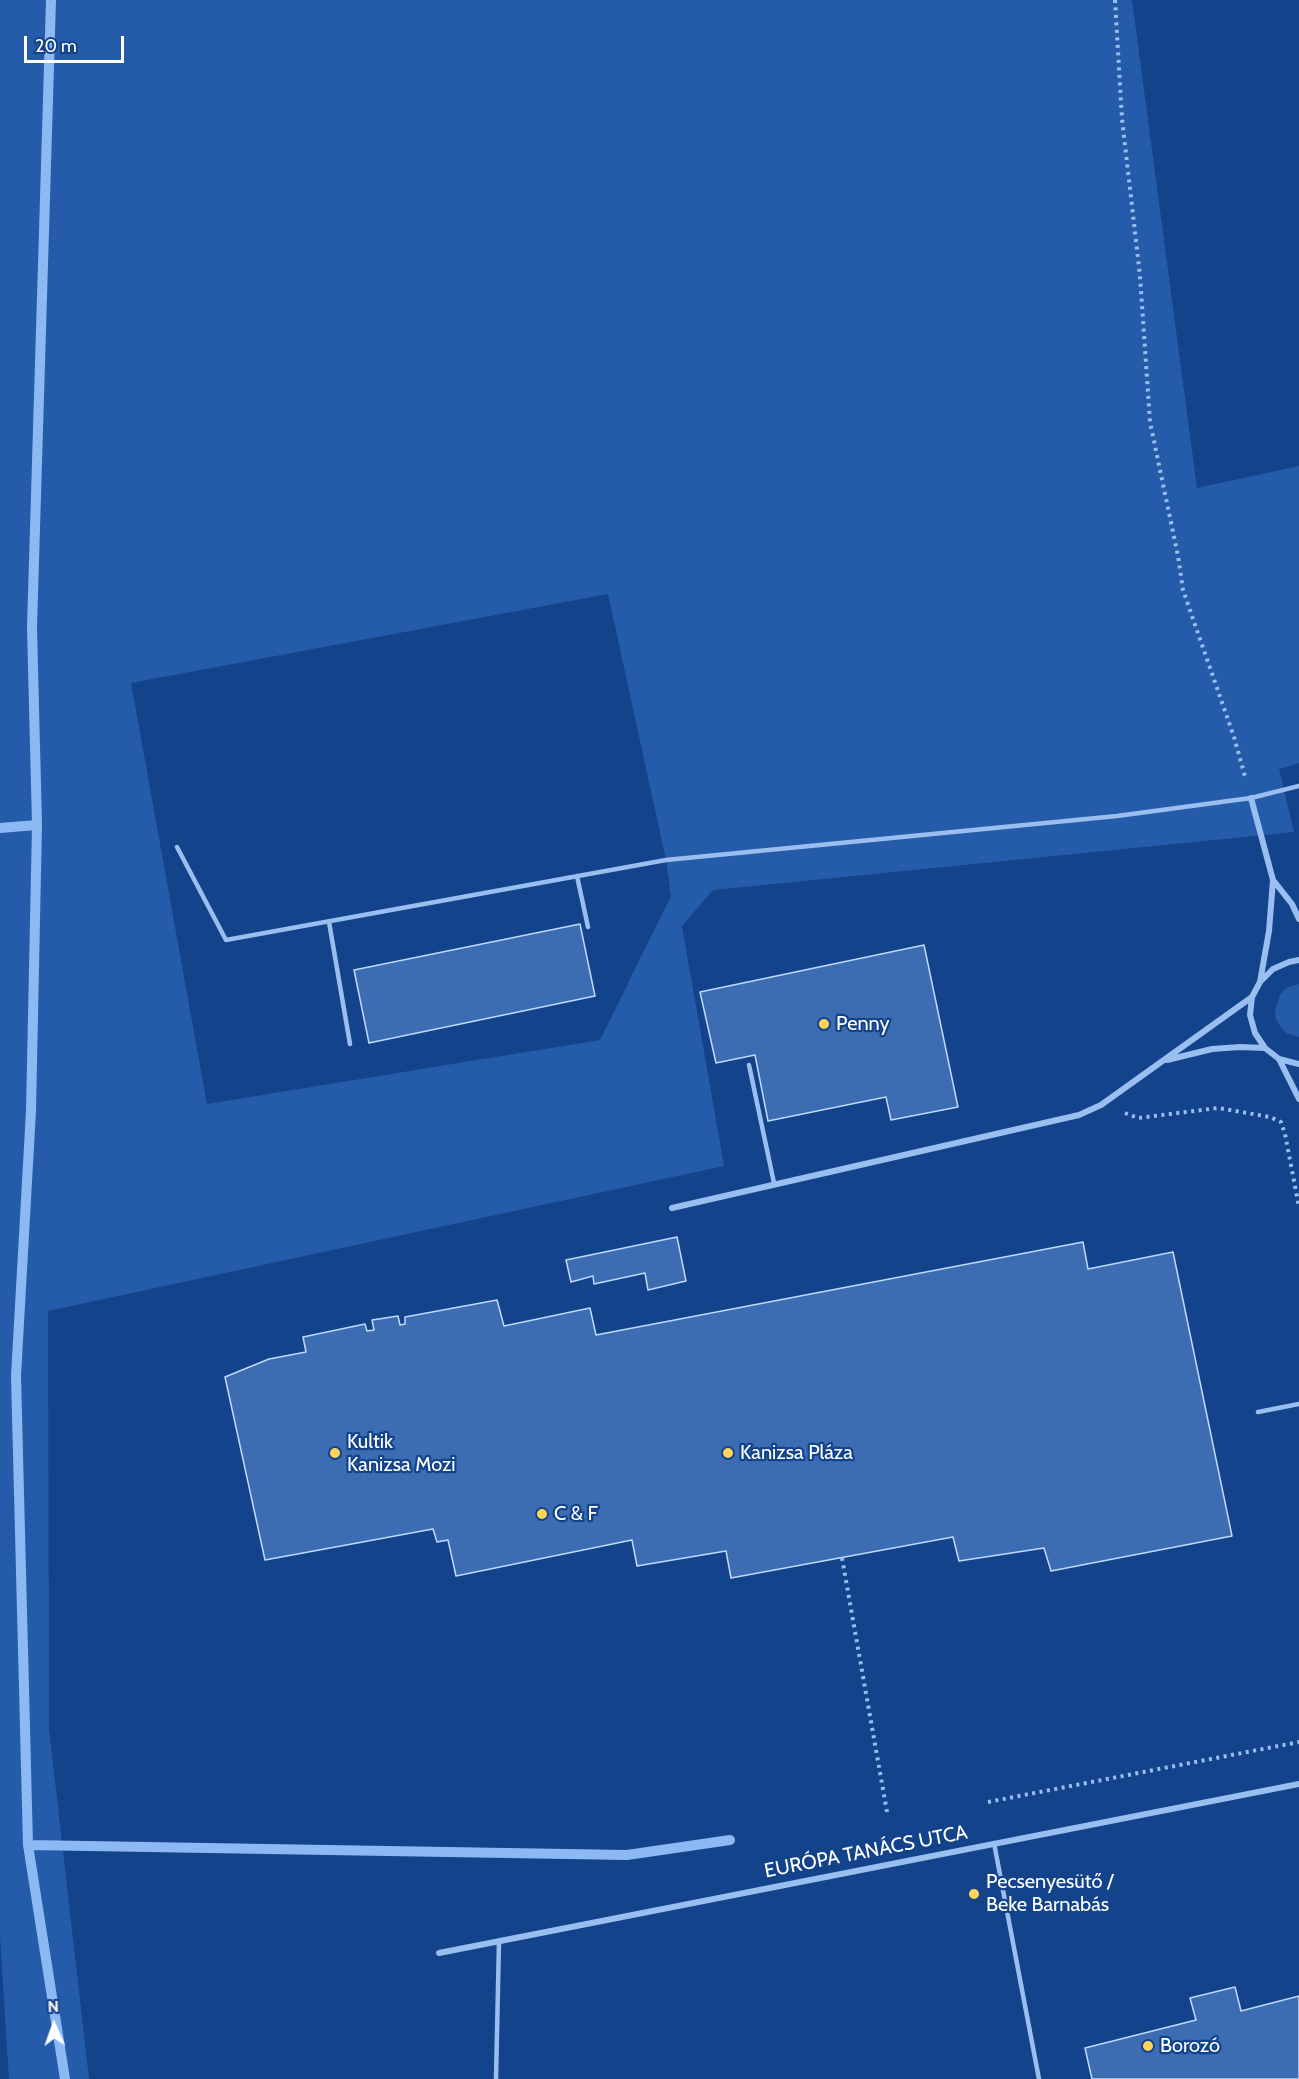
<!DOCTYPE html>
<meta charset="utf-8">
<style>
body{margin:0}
#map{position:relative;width:1299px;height:2079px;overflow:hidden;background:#13438a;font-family:Cabin,sans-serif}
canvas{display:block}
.north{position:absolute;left:24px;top:1995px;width:60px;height:60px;-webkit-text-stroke:4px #13438a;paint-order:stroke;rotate:358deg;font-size:16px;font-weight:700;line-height:24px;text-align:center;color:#fff}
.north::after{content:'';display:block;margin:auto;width:21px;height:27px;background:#fff;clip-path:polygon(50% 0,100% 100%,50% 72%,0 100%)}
.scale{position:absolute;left:24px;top:36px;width:100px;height:27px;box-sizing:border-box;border:3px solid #fff;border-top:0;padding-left:8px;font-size:18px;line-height:21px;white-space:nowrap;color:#fff;-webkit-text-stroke:4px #13438a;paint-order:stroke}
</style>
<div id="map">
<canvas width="1299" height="2079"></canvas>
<div class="north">N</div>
<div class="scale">20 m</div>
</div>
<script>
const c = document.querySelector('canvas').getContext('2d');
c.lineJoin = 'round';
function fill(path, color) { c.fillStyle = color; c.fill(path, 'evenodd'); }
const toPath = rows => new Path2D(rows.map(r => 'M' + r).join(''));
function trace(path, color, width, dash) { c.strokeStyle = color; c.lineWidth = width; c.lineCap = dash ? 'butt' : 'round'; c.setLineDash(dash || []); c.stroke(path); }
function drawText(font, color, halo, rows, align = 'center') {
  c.font = font + ' Cabin,sans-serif'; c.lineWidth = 4.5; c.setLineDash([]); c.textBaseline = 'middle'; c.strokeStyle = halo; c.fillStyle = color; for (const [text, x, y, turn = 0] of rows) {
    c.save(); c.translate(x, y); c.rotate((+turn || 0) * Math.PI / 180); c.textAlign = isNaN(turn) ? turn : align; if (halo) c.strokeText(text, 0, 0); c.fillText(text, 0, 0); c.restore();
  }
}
const green = toPath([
 [0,0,1132,0,1197,488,1299,466,1299,763,1279,769,1294,832,713,890,682,926,724,1166,48,1311,49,1729,89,2079,9,2079,0,1936],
 [608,594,666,860,671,896,600,1040,207,1104,131,683],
 [1299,984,1299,1037,1286,1033,1280,1026,1276,1019,1275,1011,1280,995,1286,988]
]);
const stream = toPath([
 [51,0,32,627,37,825,31,1111,16,1376,28,1845,65,2079],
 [0,828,37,825],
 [28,1845,627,1855,730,1840]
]);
const building = toPath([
 [580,924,595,996,369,1043,354,970,580,924],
 [924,945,958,1107,891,1120,886,1097,768,1121,755,1055,716,1063,700,992,924,945],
 [677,1237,686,1281,648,1290,645,1273,594,1284,593,1276,571,1282,566,1260,677,1237],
 [1083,1242,1088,1269,1173,1252,1232,1536,1051,1571,1044,1548,959,1561,953,1537,731,1578,726,1551,637,1566,632,1540,456,1576,448,1540,437,1542,433,1529,265,1560,225,1377,269,1359,306,1352,303,1337,365,1324,367,1331,374,1330,372,1320,398,1316,400,1325,405,1324,405,1317,497,1300,504,1326,590,1308,596,1335,1083,1242],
 [1235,1987,1241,2011,1299,1996,1299,2079,1092,2079,1085,2048,1196,2020,1190,1998,1235,1987]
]);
const path = toPath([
 [1115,0,1122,119,1140,276,1150,422,1178,556,1183,590,1234,737,1246,780],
 [1125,1113,1138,1118,1218,1108,1270,1117,1281,1122,1285,1134,1299,1207],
 [842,1558,887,1812],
 [988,1802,1299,1742]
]);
const lane = toPath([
 [177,847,226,940,666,860,1117,816,1251,798,1299,786],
 [577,876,588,927],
 [329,922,350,1044],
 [749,1065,774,1183],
 [1258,1412,1299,1404],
 [994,1843,1039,2079],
 [496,2079,499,1941]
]);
const street = toPath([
 [1251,798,1273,880,1269,931,1260,982],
 [1273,880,1292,904,1299,919],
 [1299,960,1289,962,1273,969,1260,982,1252,997,1250,1015,1255,1033,1265,1048,1279,1059,1299,1064],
 [1279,1059,1299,1099],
 [1167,1060,1212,1049,1240,1047,1265,1048],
 [672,1208,1079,1115,1101,1105,1252,997],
 [439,1953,1299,1784]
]);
const markers = [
 [824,1024,6,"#ffd459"],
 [335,1453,6,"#ffd459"],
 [728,1453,6,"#ffd459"],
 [542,1514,6,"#ffd459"],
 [974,1894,6,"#ffd459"],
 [1148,2046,6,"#ffd459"]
];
const poiNames = [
 ["Penny",836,1024],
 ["Kultik",347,1442],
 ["Kanizsa Mozi",347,1465],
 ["Kanizsa Pláza",740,1453],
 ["C & F",554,1514],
 ["Pecsenyesütő /",986,1882],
 ["Beke Barnabás",986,1905],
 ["Borozó",1160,2046]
];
const streetNames = [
 ["EURÓPA TANÁCS UTCA",866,1852,-11]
];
fill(green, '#255ca9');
trace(stream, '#8cb8f3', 10);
fill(building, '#3c6db3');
trace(building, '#c0d9fc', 1.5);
trace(path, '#9abef0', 4, [3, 4.5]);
trace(lane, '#9abef0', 4.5);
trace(street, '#9abef0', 6);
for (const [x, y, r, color] of markers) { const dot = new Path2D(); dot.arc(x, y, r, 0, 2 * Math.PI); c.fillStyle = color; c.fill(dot); trace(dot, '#13438a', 2); }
drawText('20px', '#fff', '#13438a', poiNames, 'left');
drawText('20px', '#fff', '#13438a', streetNames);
</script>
